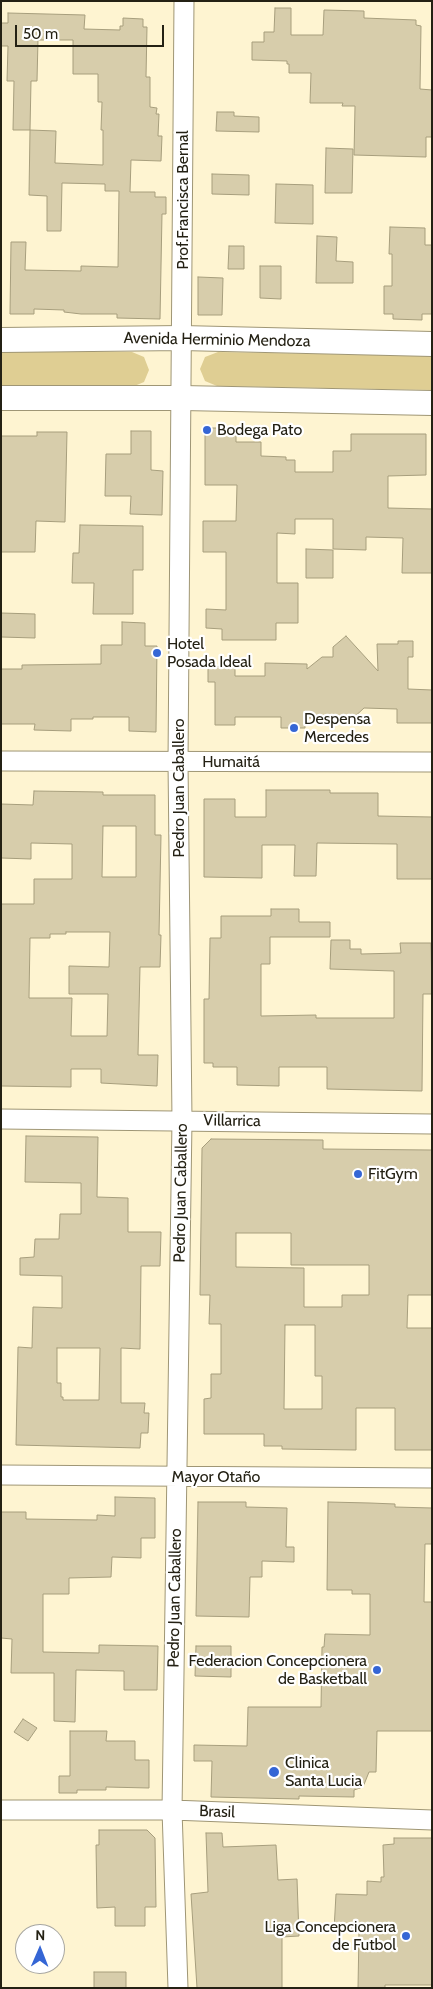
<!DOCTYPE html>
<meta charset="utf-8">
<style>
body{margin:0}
#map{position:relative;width:433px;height:1989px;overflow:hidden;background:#fef4d1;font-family:Cabin,sans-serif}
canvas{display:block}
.frame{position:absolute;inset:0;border:2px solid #242114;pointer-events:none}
.north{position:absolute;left:15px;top:1924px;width:50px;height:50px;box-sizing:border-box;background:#fff;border:1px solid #a7a6a1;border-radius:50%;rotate:1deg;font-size:14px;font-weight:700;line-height:20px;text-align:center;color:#242114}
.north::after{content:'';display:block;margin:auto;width:18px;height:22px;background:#3566d5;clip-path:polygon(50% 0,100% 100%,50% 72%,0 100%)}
.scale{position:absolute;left:15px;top:25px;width:149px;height:22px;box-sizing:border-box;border:2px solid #242114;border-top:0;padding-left:6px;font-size:15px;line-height:18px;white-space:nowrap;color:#242114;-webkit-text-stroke:4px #fff;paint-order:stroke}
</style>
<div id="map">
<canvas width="433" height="1989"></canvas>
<div class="frame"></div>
<div class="north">N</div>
<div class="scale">50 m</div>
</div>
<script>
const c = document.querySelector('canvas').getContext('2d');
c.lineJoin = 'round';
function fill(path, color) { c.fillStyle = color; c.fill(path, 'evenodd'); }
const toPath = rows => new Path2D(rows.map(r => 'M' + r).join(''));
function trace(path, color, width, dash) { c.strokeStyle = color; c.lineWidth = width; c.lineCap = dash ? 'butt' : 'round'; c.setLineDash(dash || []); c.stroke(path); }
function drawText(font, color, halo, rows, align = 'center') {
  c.font = font + ' Cabin,sans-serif'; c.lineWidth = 4.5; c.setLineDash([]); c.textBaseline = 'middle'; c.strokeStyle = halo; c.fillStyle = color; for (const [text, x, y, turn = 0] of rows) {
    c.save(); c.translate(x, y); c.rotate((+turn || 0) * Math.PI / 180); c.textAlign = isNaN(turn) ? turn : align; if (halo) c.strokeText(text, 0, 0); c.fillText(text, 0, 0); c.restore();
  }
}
const green = toPath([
 [1,352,132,352,144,357,149,370,144,382,132,387,1,387],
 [218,352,431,356,432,390,217,386,205,381,200,369,205,357]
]);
const building = toPath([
 [275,8,291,8,291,35,323,35,324,10,364,11,364,18,416,20,416,25,421,26,420,89,432,90,432,137,426,137,426,157,354,155,355,106,342,106,343,103,310,103,311,73,289,73,289,64,287,64,287,61,252,60,252,42,264,42,264,32,274,32,275,8],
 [8,13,85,15,84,29,120,30,120,26,123,26,123,18,143,19,143,27,147,27,146,77,150,77,150,107,157,108,156,114,159,114,158,136,162,136,161,161,131,160,130,192,155,192,155,197,166,197,166,214,162,214,160,319,117,318,117,314,81,314,64,312,64,310,34,309,34,314,10,314,11,242,26,242,25,270,81,271,81,266,118,267,119,191,105,191,105,184,62,183,61,231,47,231,47,196,29,195,30,130,13,130,14,81,7,81,8,46,1,46,1,23,8,23,8,13],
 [38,40,73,40,73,74,98,74,98,102,102,102,101,130,103,130,103,165,55,163,56,131,30,130,31,81,37,81,38,40],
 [217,112,234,112,234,116,259,117,259,132,216,131,217,112],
 [326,148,353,149,352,193,325,193,326,148],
 [212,174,249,175,249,195,212,194,212,174],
 [276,184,313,185,313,224,275,223,276,184],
 [390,227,425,228,425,245,432,245,432,314,422,314,422,320,393,319,393,314,384,314,384,286,392,286,392,254,389,254,390,227],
 [317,236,337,237,336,261,353,262,353,283,316,283,317,236],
 [229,246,244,246,244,269,228,269,229,246],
 [260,266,281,266,281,299,260,298,260,266],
 [198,277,223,278,222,315,198,315,198,277],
 [205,428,236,428,236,442,261,442,261,456,286,457,286,460,295,460,295,472,333,472,333,451,351,451,351,434,426,434,426,475,388,476,388,508,432,509,432,573,402,573,403,538,366,537,366,550,333,549,333,519,295,519,295,534,277,533,277,583,298,583,298,623,276,623,276,640,222,640,222,629,206,628,206,609,226,610,226,552,203,552,203,521,236,521,237,485,205,485,205,428],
 [131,431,151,431,151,470,163,471,162,515,130,514,131,496,105,496,106,454,131,454,131,431],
 [37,432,67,432,65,522,36,521,35,552,1,552,1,436,37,436,37,432],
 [80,525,143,526,143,570,133,570,133,614,93,614,94,583,72,583,73,553,79,553,80,525],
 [306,549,333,550,333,578,306,578,306,549],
 [1,613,35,614,35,638,1,637,1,613],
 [122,622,145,623,145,646,157,646,156,732,129,731,129,717,93,717,93,719,71,719,71,731,34,730,35,724,1,724,1,669,22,669,22,665,101,664,101,645,122,645,122,622],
 [346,636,378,671,377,644,398,644,398,641,413,641,413,657,408,657,408,689,432,690,432,723,397,723,397,709,364,708,350,721,347,718,341,724,336,718,305,718,305,728,281,728,281,717,235,717,235,725,215,725,215,682,208,682,208,666,235,667,235,676,265,676,265,663,307,664,307,669,322,657,333,657,333,647,346,636],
 [266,790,330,790,330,793,378,793,378,816,432,817,432,879,397,879,397,844,317,843,316,876,294,876,295,845,262,845,262,878,204,877,204,799,235,799,235,817,266,817,266,790],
 [34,791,103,792,103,795,155,795,155,835,161,835,159,935,161,935,160,967,140,967,138,1055,158,1055,157,1086,101,1083,101,1069,71,1069,71,1087,1,1086,1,904,34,904,34,879,72,879,72,844,31,843,31,859,1,858,1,804,33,805,34,791],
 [103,826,136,826,136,877,102,877,103,826],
 [66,932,110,932,109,967,69,966,69,994,108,994,107,1036,71,1036,72,998,29,998,30,938,50,938,50,934,66,934,66,932],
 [271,909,299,909,299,922,330,922,330,937,270,937,270,964,261,964,261,1016,316,1015,316,1018,394,1018,394,971,330,969,331,940,350,940,350,949,361,949,361,954,401,953,400,943,431,943,432,994,423,994,422,1091,327,1089,327,1067,279,1067,279,1086,237,1085,237,1067,213,1067,213,1063,204,1063,204,999,209,999,210,938,221,938,221,916,271,916,271,909],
 [26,1136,98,1137,97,1197,128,1198,128,1232,161,1232,160,1266,141,1266,140,1349,121,1348,121,1403,145,1403,144,1413,149,1413,148,1433,141,1433,140,1448,16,1445,18,1347,32,1348,33,1307,62,1308,62,1276,20,1275,20,1258,34,1257,35,1239,59,1239,60,1214,81,1214,81,1183,25,1182,26,1136],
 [57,1348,100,1348,99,1400,63,1400,63,1397,61,1397,61,1383,57,1383,57,1348],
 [211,1139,323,1140,323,1149,432,1150,432,1295,408,1295,407,1328,432,1328,432,1450,395,1450,395,1408,356,1408,356,1450,282,1449,282,1446,264,1446,264,1434,204,1434,204,1399,211,1398,211,1374,221,1374,221,1324,209,1324,210,1295,200,1295,202,1148,211,1139],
 [236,1233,291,1233,291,1265,369,1265,369,1295,342,1295,342,1307,304,1307,304,1268,236,1267,236,1233],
 [285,1325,315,1325,315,1376,322,1376,322,1409,284,1409,285,1325],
 [115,1497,155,1498,155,1538,141,1538,141,1558,112,1557,111,1577,69,1578,69,1594,43,1594,43,1652,99,1653,99,1645,158,1646,157,1690,124,1690,124,1671,76,1670,75,1722,54,1721,54,1673,11,1673,12,1639,1,1638,1,1512,26,1512,26,1519,97,1520,97,1515,115,1516,115,1497],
 [198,1502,246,1502,246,1507,287,1508,286,1547,294,1547,294,1562,262,1561,262,1577,250,1577,249,1617,196,1616,198,1502],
 [328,1502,370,1503,395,1504,395,1507,432,1508,432,1544,425,1544,424,1602,432,1602,432,1731,377,1731,376,1772,369,1772,363,1787,354,1790,354,1797,299,1796,299,1799,211,1797,212,1761,194,1761,194,1745,247,1746,248,1707,321,1707,322,1647,324,1647,325,1634,370,1635,370,1594,352,1594,352,1590,327,1590,328,1502],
 [196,1646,231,1646,231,1677,195,1676,196,1646],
 [23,1719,37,1728,28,1741,14,1732,23,1719],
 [70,1731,107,1731,106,1741,135,1741,135,1760,149,1760,149,1788,106,1787,106,1790,77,1790,77,1793,59,1793,59,1776,70,1776,70,1731],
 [99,1830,147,1830,155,1838,156,1907,145,1907,145,1926,115,1926,115,1907,97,1908,96,1845,99,1845,99,1830],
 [206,1833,222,1833,223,1847,276,1845,278,1880,297,1879,299,1936,282,1937,282,1988,197,1988,191,1894,208,1892,206,1833],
 [394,1838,432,1838,432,1985,385,1985,385,1988,358,1988,359,1931,334,1930,336,1894,367,1895,367,1881,381,1882,381,1877,384,1877,383,1845,394,1844,394,1838],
 [94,1972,126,1972,126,1988,94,1988,94,1972]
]);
const minor = toPath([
 [1,761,432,762],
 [1,1119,432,1124],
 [1,1475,432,1478],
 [1,1810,172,1810,432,1820],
 [178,1988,172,1810,182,1120,178,762,184,1]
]);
const tertiary = toPath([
 [1,340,182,338,432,344],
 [1,398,182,398,432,403]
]);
const markers = [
 [207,430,5,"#3566d5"],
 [157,653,5,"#3566d5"],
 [294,728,5,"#3566d5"],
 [358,1174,5,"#3566d5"],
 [377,1670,5,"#3566d5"],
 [274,1772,6,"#3566d5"],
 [406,1936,5,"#3566d5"]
];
const streetNames = [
 ["Prof.Francisca Bernal",183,200,-90],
 ["Avenida Herminio Mendoza",217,340,1],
 ["Humaitá",231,762],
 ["Pedro Juan Caballero",179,788,-90],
 ["Villarrica",232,1121,1],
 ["Pedro Juan Caballero",181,1193,-89],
 ["Mayor Otaño",216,1477],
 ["Pedro Juan Caballero",175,1598,-89],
 ["Brasil",217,1812,2]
];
const poiNames = [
 ["Bodega Pato",217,430],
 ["Hotel",167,644],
 ["Posada Ideal",167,662],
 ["Despensa",304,719],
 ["Mercedes",304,737],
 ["FitGym",368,1174],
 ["Federacion Concepcionera",367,1661,"right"],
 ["de Basketball",367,1679,"right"],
 ["Clinica",285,1763],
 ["Santa Lucia",285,1781],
 ["Liga Concepcionera",396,1927,"right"],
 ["de Futbol",396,1945,"right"]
];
fill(green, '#dfce93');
fill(building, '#d7cdab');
trace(building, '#a79e7d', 1);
trace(minor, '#9f9675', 21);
trace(tertiary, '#9f9675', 26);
trace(minor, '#fff', 19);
trace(tertiary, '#fff', 24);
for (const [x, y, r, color] of markers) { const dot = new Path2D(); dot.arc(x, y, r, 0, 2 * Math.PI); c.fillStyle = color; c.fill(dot); trace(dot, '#fff', 2); }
drawText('16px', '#242114', '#fff', streetNames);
drawText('16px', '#242114', '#fff', poiNames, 'left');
</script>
